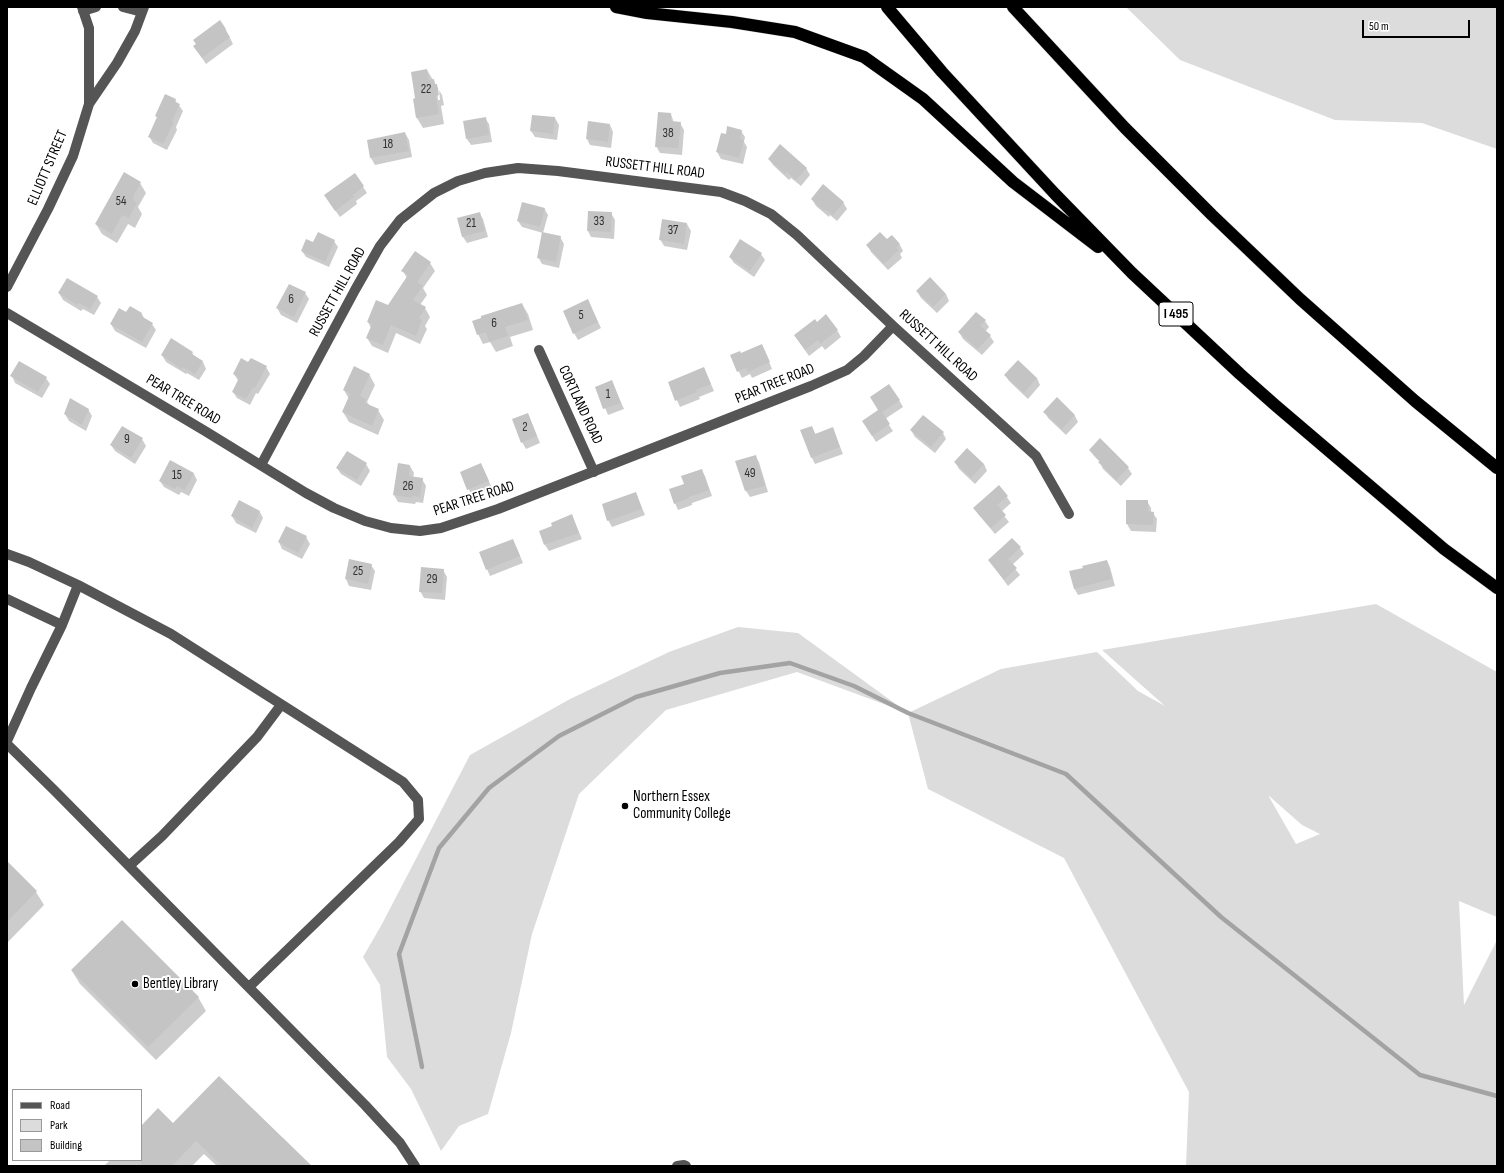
<!DOCTYPE html>
<style>
body{margin:0}
#map{position:relative;width:1504px;height:1173px;overflow:hidden;background:#fff;font-family:"Sofia Sans Condensed",sans-serif}
canvas{display:block}
.frame{position:absolute;inset:0;border:8px solid #000;pointer-events:none}
.legend{position:absolute;left:12px;top:1089px;width:130px;height:72px;box-sizing:border-box;background:#fff;border:1px solid #999;margin:0;padding:5px 7px;list-style:none;font-size:12px;color:#000}
.legend li{display:flex;align-items:center;gap:8px;height:20px}
.legend b{width:20px;border:1px solid #999}
.scale{position:absolute;left:1362px;top:20px;width:108px;height:18px;box-sizing:border-box;border:2px solid #000;border-top:0;padding-left:5px;font-size:12px;line-height:14px;white-space:nowrap;color:#000;-webkit-text-stroke:3px #fff;paint-order:stroke}
</style>
<div id="map">
<canvas width="1504" height="1173"></canvas>
<div class="frame"></div>
<ul class="legend">
<li><b style="height:5px;background:#555"></b>Road</li>
<li><b style="height:11px;background:#dcdcdc"></b>Park</li>
<li><b style="height:11px;background:#c4c4c4"></b>Building</li>
</ul>
<div class="scale">50 m</div>
</div>
<script>
const c = document.querySelector('canvas').getContext('2d');
c.lineJoin = 'round';
function fill(path, color) { c.fillStyle = color; c.fill(path, 'evenodd'); }
const toPath = rows => new Path2D(rows.map(r => 'M' + r).join(''));
function trace(path, color, width, dash) { c.strokeStyle = color; c.lineWidth = width; c.lineCap = dash ? 'butt' : 'round'; c.setLineDash(dash || []); c.stroke(path); }
function drawText(font, color, halo, rows, align = 'center') {
  c.font = font + ' "Sofia Sans Condensed",sans-serif'; c.lineWidth = 4; c.setLineDash([]); c.textBaseline = 'middle'; c.strokeStyle = halo; c.fillStyle = color; for (const [text, x, y, turn = 0] of rows) {
    c.save(); c.translate(x, y); c.rotate((+turn || 0) * Math.PI / 180); c.textAlign = isNaN(turn) ? turn : align; if (halo) c.strokeText(text, 0, 0); c.fillText(text, 0, 0); c.restore();
  }
}
const green = toPath([
 [1126,7,1497,7,1497,149,1422,123,1335,120,1180,60],
 [1376,604,1497,672,1497,917,1459,901,1464,1005,1497,940,1497,1166,1186,1166,1189,1092,1064,858,928,789,908,713,797,672,666,710,579,794,532,934,511,1033,488,1114,459,1126,441,1151,411,1089,387,1057,380,985,363,957,382,924,470,755,570,699,669,652,738,627,798,633,908,713,1001,669,1097,652,1138,691,1165,706,1102,650],
 [1268,795,1302,825,1320,834,1296,844]
]);
const shadow = toPath([
 [220,22,226,30,233,44,206,64,194,46],
 [427,70,442,95,444,105,441,106,444,124,423,128,417,118,416,99],
 [437,89,439,89,440,100,438,100],
 [175,100,183,111,176,127,177,130,167,150,153,143,149,136,158,119,156,116],
 [671,114,674,123,680,123,684,130,682,155,660,153,656,146],
 [485,118,489,124,492,142,471,145,467,139],
 [555,118,559,125,557,140,535,137,531,131],
 [610,125,613,132,611,148,590,145,587,139],
 [741,131,745,137,744,142,747,147,743,164,721,159,717,152,726,136],
 [405,133,409,140,412,157,375,165,371,158,368,141],
 [769,159,806,168,810,175,801,186,791,178,789,180,773,165],
 [355,174,367,193,356,201,357,204,340,217,329,202],
 [140,183,146,193,138,207,142,214,135,228,128,224,117,243,102,234,96,224],
 [812,199,843,202,847,209,837,221,830,215,829,217,816,206],
 [544,208,548,215,543,233,522,227,518,221],
 [479,213,483,219,488,237,467,243,463,237,458,219],
 [611,213,615,220,614,239,591,237,588,231],
 [687,224,691,231,687,250,664,246,660,239],
 [560,237,564,244,559,268,542,264,538,257],
 [892,237,900,245,903,251,900,254,902,258,888,270,871,252,868,246,887,241],
 [334,241,338,247,329,267,306,257,302,251,314,244],
 [761,254,765,260,754,277,734,263,730,257],
 [430,263,435,271,423,288,427,295,420,305,425,308,430,317,425,326,427,329,420,344,396,333,388,353,372,346,367,338,371,328,368,322,388,306,407,278,403,271],
 [917,291,946,294,949,301,937,313,921,298],
 [59,293,97,297,101,303,94,315,83,309,81,311,63,300],
 [305,293,309,299,297,323,281,315,277,308],
 [522,304,528,314,533,330,510,337,513,346,496,352,490,342,483,344,478,334],
 [591,307,601,328,578,340,574,333],
 [142,314,145,320,152,324,156,330,146,348,115,331,111,324],
 [985,321,989,327,985,332,990,336,994,342,982,355,963,339,959,332],
 [817,323,837,330,841,337,825,350,822,346,809,356,795,336],
 [765,352,772,369,752,378,750,374,742,378,731,356],
 [192,353,195,357,203,362,206,369,199,380,187,373,186,374,166,362,162,355],
 [242,360,249,364,266,367,270,374,258,394,256,393,250,405,237,398,233,392,239,382,234,374],
 [369,374,375,385,367,402,370,406,378,410,384,420,378,435,349,422,343,412,349,399,344,390],
 [707,375,714,391,699,397,700,399,680,407,669,383],
 [1005,375,1037,378,1040,385,1028,399,1009,381],
 [12,376,46,378,50,384,42,398,15,383],
 [612,382,624,409,608,415,596,387],
 [1057,399,1075,416,1078,422,1066,435,1048,418,1045,412],
 [899,400,903,407,885,419,893,431,876,442,863,421],
 [88,409,92,416,86,431,69,421,65,414],
 [528,414,540,443,526,449,522,442],
 [812,427,816,435,833,429,843,454,815,464,812,458],
 [911,430,943,433,946,439,935,453,915,437],
 [142,439,146,446,135,464,115,451,111,445],
 [1100,440,1128,468,1132,474,1121,486,1103,469,1100,462,1094,456,1090,450],
 [755,456,759,462,768,492,750,497,746,491,736,462],
 [170,461,194,474,197,480,189,496,181,492,179,495,164,487,160,481],
 [955,462,984,464,987,471,975,484,959,469],
 [366,464,370,471,361,486,341,474,337,468],
 [410,466,414,473,413,478,422,479,426,486,423,503,416,502,415,504,398,502,394,495],
 [701,470,705,476,712,496,692,503,692,505,678,510,675,503,685,484],
 [484,471,492,488,472,496,461,473],
 [999,486,1011,503,1001,512,1009,522,995,534,978,514,974,508],
 [636,493,645,515,612,527,608,520],
 [1127,501,1147,501,1151,508,1151,512,1153,513,1157,519,1156,532,1131,531,1127,524],
 [260,512,263,518,256,533,236,523,232,516],
 [572,516,582,539,549,551,545,545],
 [306,537,310,544,302,559,282,549,279,542],
 [516,546,523,563,490,576,487,569],
 [1020,548,1024,554,1012,565,1020,575,1008,586,989,560],
 [349,561,371,565,375,571,371,590,349,586,346,579],
 [1107,561,1110,567,1115,586,1078,595,1074,588],
 [443,570,447,577,445,600,424,598,420,591],
 [7,863,36,892,44,905,7,943],
 [72,971,198,997,206,1011,156,1060,80,984],
 [173,1124,309,1166,217,1166,204,1154,192,1166,104,1166,110,1160,141,1160,141,1127]
]);
const stream = toPath([
 [422,1067,399,954,439,848,489,788,559,736,636,697,720,673,790,663,854,686,908,713,1066,774,1221,917,1420,1075,1497,1096]
]);
const building = toPath([
 [220,20,226,29,225,30,230,37,202,58,193,46,196,44,193,40],
 [427,69,429,80,434,79,435,84,437,84,439,95,436,96,439,114,416,118,413,99,415,98,411,72],
 [165,94,176,99,175,102,180,104,172,121,174,122,163,144,148,137,157,117,155,116],
 [658,112,671,113,671,121,681,122,678,148,655,147],
 [532,115,555,117,553,134,530,131],
 [486,117,489,135,466,139,463,121],
 [588,121,610,124,608,142,586,139],
 [727,126,742,130,740,139,744,140,739,158,716,152,721,133,726,134],
 [405,132,409,151,370,158,367,140],
 [780,144,807,168,796,180,787,172,785,174,768,159],
 [124,172,141,182,133,197,134,197,133,200,137,203,129,218,122,215,112,234,95,224],
 [355,173,364,186,353,195,354,197,335,211,324,195],
 [823,184,844,202,833,215,826,210,824,211,811,199],
 [522,202,545,208,540,227,517,221],
 [588,211,612,212,611,232,587,231],
 [480,212,485,231,462,237,457,218],
 [662,219,687,223,684,244,659,240],
 [318,232,335,240,325,262,301,251,306,239,313,242],
 [542,232,561,236,556,262,537,258],
 [880,232,887,239,892,235,900,244,896,248,899,250,884,264,866,245],
 [740,239,762,253,750,271,729,257],
 [415,251,431,262,417,282,423,286,413,300,426,307,419,318,422,320,416,336,391,325,383,345,366,338,372,324,367,322,376,300,388,305,408,275,401,271],
 [930,277,946,294,933,307,916,291],
 [67,278,98,296,90,309,79,303,77,305,58,293],
 [289,284,306,292,294,317,276,308],
 [588,299,598,322,573,334,563,311],
 [522,303,528,320,505,327,508,336,489,342,486,332,477,335,472,321,481,318,481,316],
 [130,306,142,313,141,316,153,323,142,342,110,324,119,308,126,312],
 [976,312,986,320,980,326,991,335,978,349,958,332],
 [826,314,838,330,820,344,818,340,805,350,794,335,815,319,817,322],
 [171,338,193,352,192,354,203,361,195,374,183,367,182,369,161,355],
 [762,344,770,362,748,372,746,368,737,372,730,355,740,351,741,353],
 [241,358,248,362,251,358,267,366,255,388,253,387,246,399,232,392,239,378,233,374],
 [1018,360,1037,378,1024,393,1004,375],
 [19,361,47,377,38,392,10,376],
 [354,366,370,374,360,396,366,399,365,403,379,409,372,426,342,412,350,394,343,390],
 [704,367,711,384,696,390,697,392,675,401,668,382],
 [612,380,621,403,603,409,595,387],
 [889,384,900,400,882,412,890,424,872,436,862,421,878,410,870,397],
 [1057,397,1075,415,1062,429,1043,412],
 [70,398,89,409,82,425,64,414],
 [528,413,537,436,521,443,512,419],
 [923,415,944,432,931,447,910,430],
 [122,426,143,438,131,458,110,445],
 [812,426,815,434,833,427,840,447,811,458,800,430],
 [1100,438,1129,467,1116,480,1098,462,1100,461,1089,450],
 [967,448,984,464,971,478,954,462],
 [347,451,367,463,357,480,336,468],
 [756,455,765,486,745,491,735,461],
 [170,460,194,473,185,490,177,486,175,489,159,481],
 [398,463,410,465,409,476,423,478,420,497,412,496,412,498,393,495],
 [481,463,489,481,467,490,460,472],
 [702,469,709,490,689,497,689,498,674,504,669,489,684,484,681,476],
 [999,485,1008,496,997,505,1006,515,991,528,973,508],
 [636,492,642,509,607,521,602,504],
 [239,500,260,511,252,528,231,516],
 [1126,500,1148,500,1148,511,1154,512,1153,525,1126,524],
 [572,514,579,533,544,545,539,531,552,526,551,523],
 [286,526,307,536,298,553,278,542],
 [1012,538,1021,547,1008,559,1017,568,1004,580,988,560],
 [513,539,520,556,486,570,479,552],
 [349,559,372,564,368,584,345,579],
 [1107,560,1112,579,1074,589,1069,571,1083,568,1082,566],
 [421,567,444,569,442,593,419,592],
 [7,861,37,891,7,922],
 [122,920,199,997,148,1047,71,970],
 [219,1076,312,1166,222,1166,196,1141,172,1166,141,1166,141,1126,158,1108,173,1123]
]);
const minor = toPath([
 [123,7,142,12],
 [83,11,96,7],
 [89,104,117,63,135,31,144,7],
 [7,287,48,209,73,156,89,104,89,28,82,7],
 [7,313,205,431,306,493,334,508,365,521,391,528,420,531,441,528,498,509,811,386,847,370,864,356,893,326],
 [539,350,594,472],
 [261,465,355,290,380,246,400,220,434,193,458,181,485,173,518,168,558,171,721,192,745,201,771,214,797,235,893,326,1036,456,1069,514],
 [7,554,29,562,78,585,62,625,31,688,7,741],
 [78,585,171,634,403,782,418,800,419,819,399,842,249,987],
 [7,599,62,625],
 [7,744,54,790,365,1105,400,1143,415,1166],
 [129,866,162,836,257,737,281,705],
 [677,1166,684,1165,686,1166]
]);
const highway = toPath([
 [616,7,647,13,732,22,795,32,864,57,923,99,1013,182,1098,247],
 [887,7,942,72,1055,194,1132,273,1240,374,1275,405,1444,549,1497,588],
 [1013,7,1125,128,1212,215,1300,299,1415,401,1497,468]
]);
const markers = [
 [625,806,4,"#000"],
 [135,984,4,"#000"]
];
const numberNames = [
 ["22",426,90],
 ["38",668,134],
 ["18",388,145],
 ["54",121,202],
 ["33",599,222],
 ["21",471,224],
 ["37",673,231],
 ["6",291,300],
 ["5",581,316],
 ["6",494,324],
 ["1",608,395],
 ["2",525,428],
 ["9",127,440],
 ["49",750,474],
 ["15",177,476],
 ["26",408,487],
 ["25",358,572],
 ["29",432,580]
];
const shields = [
 [1176,314,34]
];
const shieldNames = [
 ["I 495",1176,314]
];
const streetNames = [
 ["ELLIOTT STREET",48,168,-67],
 ["RUSSETT HILL ROAD",655,168,7],
 ["RUSSETT HILL ROAD",338,292,-61],
 ["RUSSETT HILL ROAD",938,346,42],
 ["PEAR TREE ROAD",775,384,-22],
 ["PEAR TREE ROAD",183,400,31],
 ["CORTLAND ROAD",580,405,65],
 ["PEAR TREE ROAD",474,499,-18]
];
const poiNames = [
 ["Northern Essex",633,797],
 ["Community College",633,814],
 ["Bentley Library",143,984]
];
fill(green, '#dcdcdc');
fill(shadow, '#0003');
trace(stream, '#a3a3a3', 4.5);
fill(building, '#c4c4c4');
trace(highway, '#dbdbdb', 13);
trace(minor, '#555', 10);
trace(highway, '#000', 12);
for (const [x, y, r, color] of markers) { const dot = new Path2D(); dot.arc(x, y, r, 0, 2 * Math.PI); c.fillStyle = color; c.fill(dot); trace(dot, '#fff', 1.5); }
drawText('13px', '#313131', null, numberNames);
for (const [x, y, w] of shields) { const box = new Path2D(); box.roundRect(x - w / 2, y - 12, w, 24, 3); c.fillStyle = '#fff'; c.fill(box); trace(box, '#000', 1); }
drawText('bold 14px', '#000', null, shieldNames);
drawText('15px', '#000', '#fff', streetNames);
drawText('15px', '#000', '#fff', poiNames, 'left');
</script>
